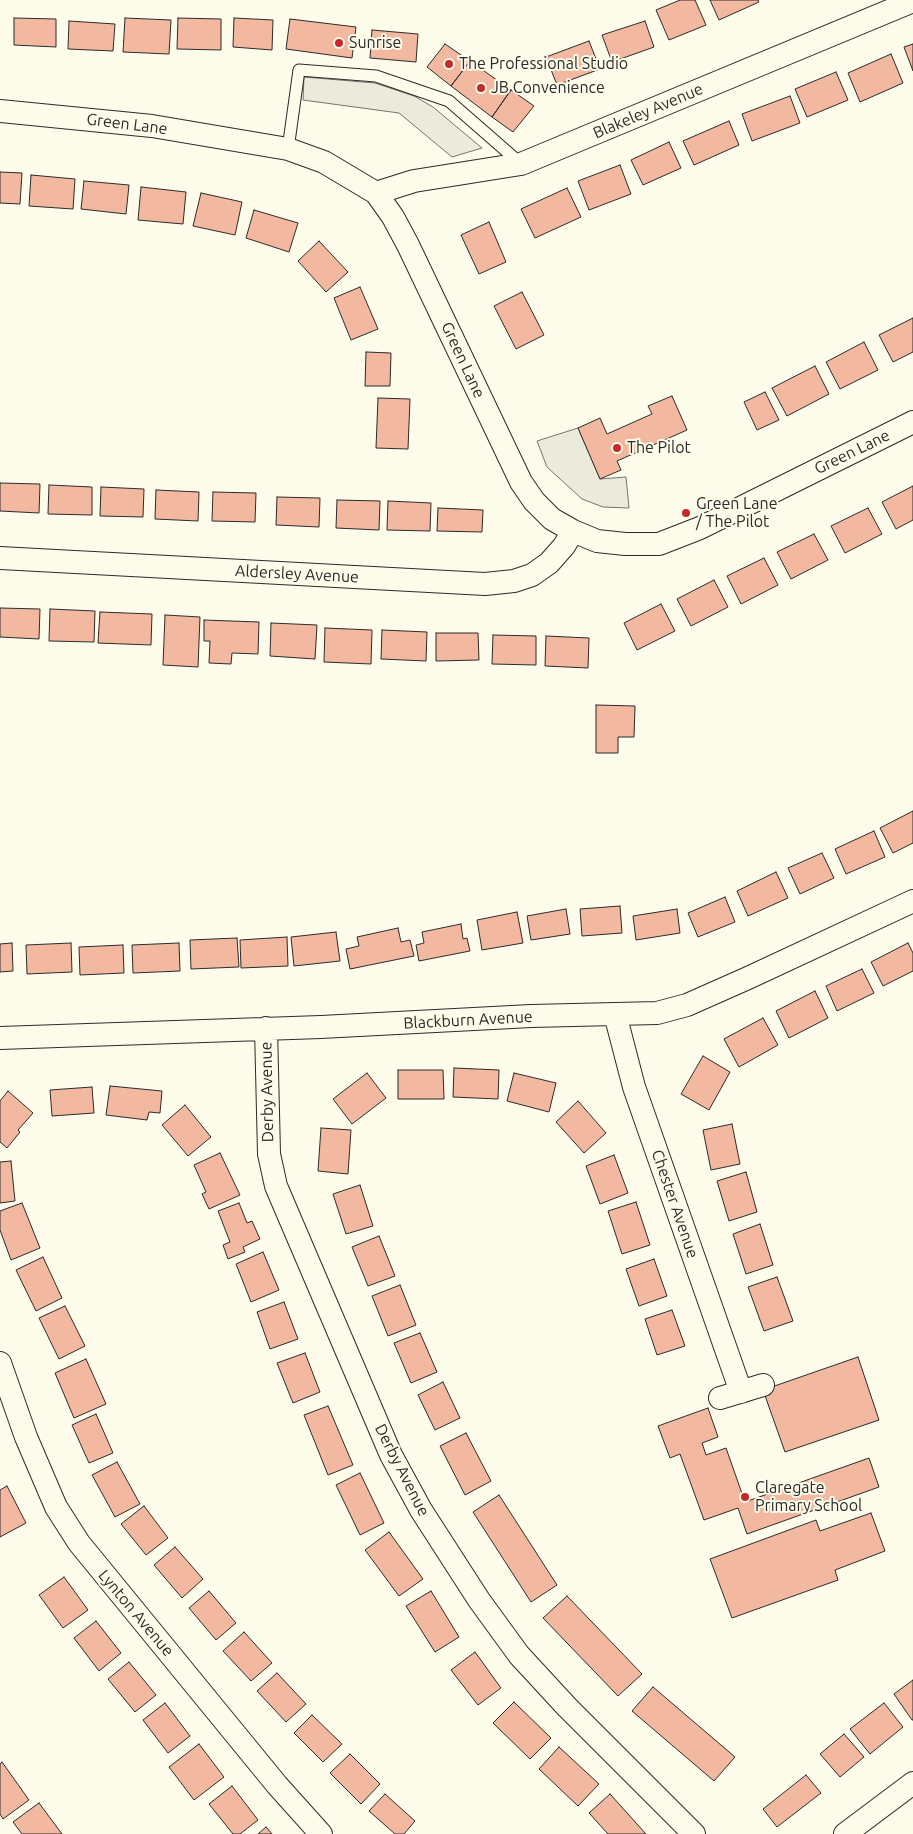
<!DOCTYPE html>
<style>
body{margin:0}
canvas{display:block;background:#fdfbea}
</style>
<canvas width="913" height="1834"></canvas>
<script>
const c = document.querySelector('canvas').getContext('2d');
c.lineJoin = 'round';
function fill(path, color) { c.fillStyle = color; c.fill(path, 'evenodd'); }
const toPath = rows => new Path2D(rows.map(r => 'M' + r).join(''));
function trace(path, color, width, dash) { c.strokeStyle = color; c.lineWidth = width; c.lineCap = dash ? 'butt' : 'round'; c.setLineDash(dash || []); c.stroke(path); }
function drawText(font, color, halo, rows, align = 'center') {
  c.font = font + ' Ubuntu,sans-serif'; c.lineWidth = 4; c.setLineDash([]); c.textBaseline = 'middle'; c.strokeStyle = halo; c.fillStyle = color; for (const [text, x, y, turn = 0] of rows) {
    c.save(); c.translate(x, y); c.rotate((+turn || 0) * Math.PI / 180); c.textAlign = isNaN(turn) ? turn : align; if (halo) c.strokeText(text, 0, 0); c.fillText(text, 0, 0); c.restore();
  }
}
const parking = toPath([
 [304,77,375,83,414,96,433,107,482,148,452,157,399,113,303,100,304,77],
 [578,428,600,479,626,477,629,508,603,507,582,499,547,467,537,441,578,428]
]);
const building = toPath([
 [680,0,695,0,706,25,669,40,656,10,680,0],
 [710,0,758,0,759,2,719,20,710,0],
 [14,18,56,19,56,47,14,45,14,18],
 [125,18,171,20,169,54,123,52,125,18],
 [178,18,221,19,221,50,177,49,178,18],
 [234,18,273,20,272,50,233,47,234,18],
 [290,19,356,27,352,58,286,49,290,19],
 [69,21,115,24,113,51,68,49,69,21],
 [645,21,654,47,612,62,602,35,645,21],
 [372,30,418,34,416,62,370,58,372,30],
 [589,41,600,69,557,85,546,57,589,41],
 [445,44,470,61,451,86,427,67,445,44],
 [913,44,913,71,904,47,913,44],
 [891,54,903,83,860,102,848,73,891,54],
 [470,61,511,90,492,117,451,86,470,61],
 [836,72,848,100,807,117,795,89,836,72],
 [511,90,534,106,513,132,492,117,511,90],
 [790,96,800,123,752,141,742,114,790,96],
 [729,121,739,145,694,165,683,141,729,121],
 [669,142,681,168,643,185,631,160,669,142],
 [620,165,631,194,589,210,578,181,620,165],
 [0,172,22,173,20,204,0,203,0,172],
 [31,175,75,179,73,209,29,206,31,175],
 [84,181,129,185,126,214,81,209,84,181],
 [141,187,186,192,183,224,138,220,141,187],
 [567,188,581,217,535,238,521,209,567,188],
 [201,193,242,202,235,235,193,226,201,193],
 [254,210,298,223,289,252,246,238,254,210],
 [489,222,506,262,479,274,461,235,489,222],
 [319,241,348,272,326,292,298,261,319,241],
 [360,287,378,329,351,340,334,298,360,287],
 [522,292,544,335,516,349,494,306,522,292],
 [913,318,913,352,893,362,879,335,913,318],
 [864,342,878,370,840,389,826,362,864,342],
 [366,352,391,353,390,386,365,386,366,352],
 [815,366,829,394,787,416,772,388,815,366],
 [765,392,779,420,757,430,744,402,765,392],
 [672,396,687,430,617,461,621,470,600,479,578,428,600,418,607,434,652,414,648,406,672,396],
 [378,398,410,399,408,449,376,448,378,398],
 [0,483,40,484,39,513,0,511,0,483],
 [49,485,92,487,92,515,48,514,49,485],
 [913,486,913,520,896,529,882,502,913,486],
 [101,487,144,489,143,517,100,516,101,487],
 [156,490,199,492,198,521,155,519,156,490],
 [213,492,256,493,255,522,212,521,213,492],
 [277,497,320,498,319,527,276,525,277,497],
 [337,500,380,501,379,530,336,528,337,500],
 [388,501,431,503,430,531,387,530,388,501],
 [438,508,483,510,482,532,437,531,438,508],
 [868,508,882,534,845,553,831,526,868,508],
 [814,534,828,560,791,579,777,552,814,534],
 [764,558,778,585,741,604,727,576,764,558],
 [714,580,728,607,691,626,677,599,714,580],
 [661,604,675,631,637,650,624,623,661,604],
 [0,608,40,609,39,639,0,637,0,608],
 [50,609,95,611,94,642,49,641,50,609],
 [100,612,152,614,151,645,98,643,100,612],
 [165,615,200,617,198,667,163,665,165,615],
 [204,620,259,622,258,654,232,653,231,664,209,663,210,641,204,641,204,620],
 [271,623,317,625,315,659,270,656,271,623],
 [325,628,372,630,371,664,324,662,325,628],
 [382,630,427,632,426,661,381,659,382,630],
 [436,633,478,633,479,660,436,661,436,633],
 [493,635,536,636,536,665,492,664,493,635],
 [546,636,589,638,588,668,545,666,546,636],
 [596,705,635,706,634,737,618,737,618,753,596,753,596,705],
 [913,811,913,843,893,853,880,828,913,811],
 [874,831,885,857,846,874,835,849,874,831],
 [822,853,834,878,800,894,788,868,822,853],
 [776,872,788,898,748,916,737,891,776,872],
 [725,897,735,922,698,937,688,913,725,897],
 [620,906,622,933,582,936,580,909,620,906],
 [566,909,570,934,531,940,527,916,566,909],
 [677,909,680,933,636,940,633,916,677,909],
 [517,912,523,943,482,950,477,920,517,912],
 [461,924,463,939,467,938,470,951,419,961,416,945,424,943,422,932,461,924],
 [398,928,401,942,410,940,414,956,350,969,346,949,359,946,357,937,398,928],
 [336,932,340,961,294,966,291,937,336,932],
 [287,937,288,966,241,968,240,940,287,937],
 [237,938,239,967,191,969,190,940,237,938],
 [12,943,13,971,0,972,0,944,12,943],
 [71,943,72,972,27,974,26,945,71,943],
 [179,943,180,971,133,973,132,945,179,943],
 [908,943,913,953,913,971,883,986,871,962,908,943],
 [123,945,124,973,80,975,79,947,123,945],
 [862,969,874,993,837,1011,826,986,862,969],
 [815,991,828,1018,789,1038,776,1011,815,991],
 [763,1018,778,1045,739,1067,724,1039,763,1018],
 [703,1056,730,1072,709,1110,681,1094,703,1056],
 [454,1068,499,1070,498,1099,453,1097,454,1068],
 [398,1070,443,1070,444,1099,398,1099,398,1070],
 [367,1073,386,1098,352,1124,333,1099,367,1073],
 [514,1073,556,1083,549,1112,507,1101,514,1073],
 [110,1086,162,1091,160,1113,149,1112,147,1120,106,1115,110,1086],
 [92,1087,94,1113,52,1116,50,1090,92,1087],
 [8,1091,33,1113,18,1130,20,1132,7,1148,0,1142,0,1101,8,1091],
 [578,1101,606,1133,584,1153,556,1122,578,1101],
 [185,1105,211,1137,188,1156,162,1125,185,1105],
 [732,1124,740,1164,711,1170,703,1130,732,1124],
 [321,1128,351,1130,348,1174,318,1171,321,1128],
 [220,1153,240,1195,209,1209,202,1194,206,1192,194,1165,220,1153],
 [614,1155,628,1193,600,1204,586,1166,614,1155],
 [11,1161,15,1201,0,1203,0,1162,11,1161],
 [746,1172,757,1212,729,1221,717,1181,746,1172],
 [360,1185,373,1226,346,1234,333,1194,360,1185],
 [636,1202,650,1245,622,1254,608,1211,636,1202],
 [22,1203,40,1248,11,1260,0,1230,0,1211,22,1203],
 [239,1203,247,1223,252,1221,260,1239,243,1247,245,1252,228,1259,223,1245,230,1242,218,1211,239,1203],
 [760,1224,773,1265,746,1274,733,1234,760,1224],
 [379,1236,395,1276,368,1286,352,1247,379,1236],
 [263,1252,279,1290,251,1302,236,1264,263,1252],
 [43,1257,62,1298,36,1311,16,1270,43,1257],
 [654,1259,667,1296,639,1306,626,1269,654,1259],
 [777,1277,793,1321,764,1331,748,1287,777,1277],
 [400,1285,416,1325,388,1336,372,1296,400,1285],
 [284,1302,298,1339,270,1349,257,1312,284,1302],
 [65,1306,85,1346,59,1359,39,1318,65,1306],
 [672,1310,685,1346,657,1355,645,1319,672,1310],
 [420,1333,437,1372,411,1383,394,1343,420,1333],
 [305,1353,320,1392,293,1403,277,1363,305,1353],
 [858,1357,879,1420,785,1452,763,1390,858,1357],
 [86,1359,106,1404,74,1418,55,1373,86,1359],
 [443,1382,460,1418,435,1430,418,1395,443,1382],
 [328,1406,353,1465,328,1475,304,1415,328,1406],
 [708,1408,718,1437,702,1443,706,1455,726,1448,745,1502,869,1458,879,1487,747,1534,738,1508,704,1520,680,1454,670,1458,658,1426,708,1408],
 [96,1414,113,1453,89,1463,72,1425,96,1414],
 [466,1433,491,1481,465,1495,440,1446,466,1433],
 [117,1462,140,1504,115,1517,92,1475,117,1462],
 [360,1473,384,1523,360,1535,336,1485,360,1473],
 [7,1486,26,1523,0,1537,0,1490,7,1486],
 [499,1495,557,1585,531,1602,473,1512,499,1495],
 [144,1506,168,1538,146,1555,121,1524,144,1506],
 [871,1513,885,1551,835,1570,838,1580,732,1618,710,1559,816,1520,820,1531,871,1513],
 [389,1532,423,1579,399,1596,365,1550,389,1532],
 [175,1547,203,1579,182,1598,154,1565,175,1547],
 [64,1577,88,1610,63,1628,39,1595,64,1577],
 [209,1591,236,1623,216,1640,189,1608,209,1591],
 [431,1591,459,1637,435,1652,406,1606,431,1591],
 [567,1596,642,1674,618,1696,543,1618,567,1596],
 [96,1621,121,1653,99,1671,74,1638,96,1621],
 [244,1632,272,1663,251,1681,223,1651,244,1632],
 [475,1652,501,1688,478,1705,451,1670,475,1652],
 [129,1662,156,1695,135,1712,108,1679,129,1662],
 [277,1673,306,1704,286,1722,257,1691,277,1673],
 [913,1680,913,1720,912,1720,894,1694,913,1680],
 [653,1687,735,1757,714,1781,632,1711,653,1687],
 [514,1702,551,1738,530,1759,493,1723,514,1702],
 [165,1703,190,1736,168,1753,143,1720,165,1703],
 [884,1703,903,1727,870,1754,850,1729,884,1703],
 [312,1715,342,1744,323,1762,294,1733,312,1715],
 [844,1734,864,1757,840,1777,820,1754,844,1734],
 [199,1744,224,1777,194,1800,169,1767,199,1744],
 [559,1747,599,1784,578,1806,539,1769,559,1747],
 [350,1754,380,1784,361,1804,330,1773,350,1754],
 [2,1762,29,1800,3,1819,0,1814,0,1764,2,1762],
 [806,1775,821,1793,777,1827,763,1809,806,1775],
 [232,1786,258,1820,240,1834,233,1834,209,1804,232,1786],
 [385,1794,415,1821,404,1834,395,1834,369,1811,385,1794],
 [610,1794,646,1834,608,1834,589,1813,610,1794],
 [39,1803,62,1834,22,1834,13,1822,39,1803],
 [266,1827,272,1834,258,1834,266,1827]
]);
const service = toPath([
 [288,149,299,70,376,76,449,101,520,163]
]);
const minor = toPath([
 [0,111,152,126,288,149,324,162,376,193,393,217,408,245,521,482,534,501,552,519,573,531,597,541,625,544,659,544,700,528,913,422],
 [376,193,414,181,521,164,913,1],
 [0,558,485,584,514,581,532,575,549,563,564,546,573,531],
 [615,1014,634,1087,741,1392],
 [266,1028,269,1154,276,1186,391,1455,421,1510,479,1600,519,1655,567,1707,694,1834],
 [0,1038,321,1027,531,1016,657,1013,687,1005,748,978,913,901],
 [0,1363,26,1437,56,1507,79,1543,277,1785,321,1834],
 [720,1398,763,1385],
 [845,1834,913,1783]
]);
const markers = [
 [339,43,5,"#c62828"],
 [449,64,5,"#c62828"],
 [481,88,5,"#c62828"],
 [617,448,5,"#c62828"],
 [686,513,5,"#c62828"],
 [745,1497,5,"#c62828"]
];
const poiNames = [
 ["Sunrise",349,43],
 ["The Professional Studio",459,64],
 ["JB Convenience",491,88],
 ["The Pilot",627,448],
 ["Green Lane",696,504],
 ["/ The Pilot",696,522],
 ["Claregate",755,1488],
 ["Primary School",755,1506]
];
const streetNames = [
 ["Blakeley Avenue",648,111,-23],
 ["Green Lane",127,124,7],
 ["Green Lane",463,360,65],
 ["Green Lane",852,452,-26],
 ["Aldersley Avenue",297,574,3],
 ["Blackburn Avenue",468,1020,-3],
 ["Derby Avenue",267,1092,-91],
 ["Chester Avenue",675,1204,71],
 ["Derby Avenue",402,1470,63],
 ["Lynton Avenue",136,1613,50]
];
fill(parking, '#eceadb');
trace(parking, '#74746e', 1);
fill(building, '#f2b8a0');
trace(building, '#2b2b2b', 1);
trace(service, '#2b2b2b', 13);
trace(minor, '#2b2b2b', 24);
trace(service, '#fdfbea', 11);
trace(minor, '#fdfbea', 22);
for (const [x, y, r, color] of markers) { const dot = new Path2D(); dot.arc(x, y, r, 0, 2 * Math.PI); c.fillStyle = color; c.fill(dot); trace(dot, '#fdfbea', 2); }
drawText('16px', '#2b2b2b', '#fdfbea', poiNames, 'left');
drawText('16px', '#2b2b2b', '#fdfbea', streetNames);
</script>
